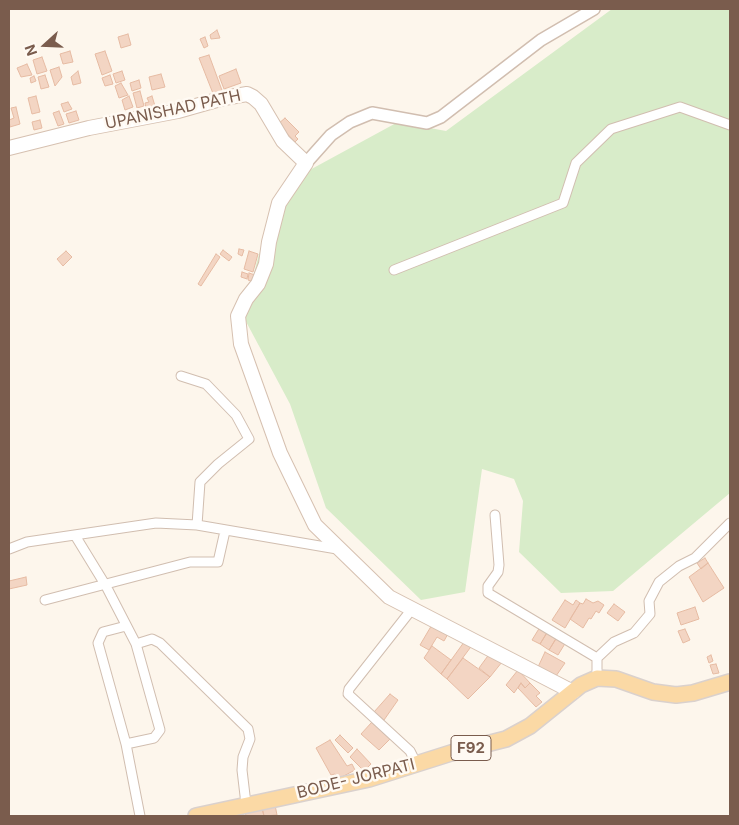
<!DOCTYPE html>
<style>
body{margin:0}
#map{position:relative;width:739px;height:825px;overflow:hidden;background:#fdf6ec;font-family:Inter,sans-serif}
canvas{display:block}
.frame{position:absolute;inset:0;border:10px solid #7a5c4d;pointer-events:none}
.north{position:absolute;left:20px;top:20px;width:50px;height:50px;-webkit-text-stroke:4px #fffaf3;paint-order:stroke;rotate:250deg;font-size:14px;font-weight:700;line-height:20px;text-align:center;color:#7a5c4d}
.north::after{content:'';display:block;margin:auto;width:18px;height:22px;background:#7a5c4d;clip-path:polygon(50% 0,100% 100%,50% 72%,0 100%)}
</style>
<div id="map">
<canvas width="739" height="825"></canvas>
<div class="frame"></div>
<div class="north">N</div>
</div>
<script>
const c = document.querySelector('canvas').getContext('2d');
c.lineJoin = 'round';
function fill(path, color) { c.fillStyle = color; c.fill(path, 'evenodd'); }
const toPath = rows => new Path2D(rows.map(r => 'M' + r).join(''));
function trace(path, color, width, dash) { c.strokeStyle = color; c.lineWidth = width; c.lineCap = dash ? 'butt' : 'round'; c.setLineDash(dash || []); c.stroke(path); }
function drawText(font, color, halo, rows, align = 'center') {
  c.font = font + ' Inter,sans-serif'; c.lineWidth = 5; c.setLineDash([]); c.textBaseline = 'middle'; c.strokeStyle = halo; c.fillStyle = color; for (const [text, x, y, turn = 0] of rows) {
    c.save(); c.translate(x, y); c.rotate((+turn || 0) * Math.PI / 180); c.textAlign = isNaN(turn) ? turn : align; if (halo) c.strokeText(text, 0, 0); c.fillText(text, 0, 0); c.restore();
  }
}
const green = toPath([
 [612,9,730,9,730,493,613,591,561,593,519,552,523,501,514,479,482,469,465,592,421,600,326,508,290,404,243,316,259,254,295,178,398,122,446,131]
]);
const building = toPath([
 [217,30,220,38,211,39,210,35,217,30],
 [128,34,131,45,121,48,118,37,128,34],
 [205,37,208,46,204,48,200,39,205,37],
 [70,51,73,62,63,64,60,54,70,51],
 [105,51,112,71,102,75,95,54,105,51],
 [209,55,223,93,214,96,199,58,209,55],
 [42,57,47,71,37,74,33,60,42,57],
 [27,64,32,75,21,77,17,68,27,64],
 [59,67,62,77,55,86,50,70,59,67],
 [236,69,241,83,224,89,219,76,236,69],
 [78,71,81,83,73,85,71,77,78,71],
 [122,71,125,80,116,83,113,74,122,71],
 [161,74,165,87,152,90,149,77,161,74],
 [45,75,49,87,41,89,38,77,45,75],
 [110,75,113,84,105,86,102,78,110,75],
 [34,76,36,81,31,83,30,78,34,76],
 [139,80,141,88,132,91,130,83,139,80],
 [121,83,128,95,119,98,115,86,121,83],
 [140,91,144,106,137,108,133,93,140,91],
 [36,96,40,112,32,114,28,98,36,96],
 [129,96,133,107,125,110,122,100,129,96],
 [152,96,155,106,146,108,145,103,149,102,147,98,152,96],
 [68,102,72,109,64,112,61,104,68,102],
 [16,107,20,124,10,127,9,120,14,118,11,108,16,107],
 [59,111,64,124,58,126,53,113,59,111],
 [76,111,79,120,69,123,66,114,76,111],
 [285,118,299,132,295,136,298,139,295,142,278,124,285,118],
 [40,120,42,128,34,130,32,122,40,120],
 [239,249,244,250,242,256,238,254,239,249],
 [223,250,232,257,229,261,220,254,223,250],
 [66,251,72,257,63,266,57,259,66,251],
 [249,251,258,254,253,272,244,269,249,251],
 [216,254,220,257,201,286,198,284,216,254],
 [242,272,248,274,247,279,241,277,242,272],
 [249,273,255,275,253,282,248,280,249,273],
 [705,558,708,563,701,569,697,563,705,558],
 [708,563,724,588,703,602,689,577,708,563],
 [26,577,27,585,9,589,9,581,26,577],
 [586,599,593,603,598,601,604,605,599,613,596,611,591,619,589,618,583,628,570,619,580,603,583,604,586,599],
 [565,600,573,605,576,600,580,603,565,628,552,620,565,600],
 [614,604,625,612,618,621,607,613,614,604],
 [695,607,699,619,681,625,677,613,695,607],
 [433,623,449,632,444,641,437,637,429,650,420,645,433,623],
 [540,627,548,631,540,644,532,640,540,627],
 [685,629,690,640,683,643,678,631,685,629],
 [548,631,557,637,549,650,540,644,548,631],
 [557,637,566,642,558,655,549,650,557,637],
 [467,638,473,644,447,679,441,674,467,638],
 [432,646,451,660,441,674,424,658,432,646],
 [545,652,565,663,556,676,538,667,545,652],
 [490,653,502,662,490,677,479,668,490,653],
 [711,655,713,661,709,663,707,657,711,655],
 [463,658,490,677,468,699,447,679,463,658],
 [716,664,719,673,713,674,710,665,716,664],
 [518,670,530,683,525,688,521,683,514,693,506,685,518,670],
 [521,683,525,688,530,683,540,693,536,696,542,702,536,707,518,688,521,683],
 [390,694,398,700,384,720,374,712,390,694],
 [372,722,390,739,379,750,361,734,372,722],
 [340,735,353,748,348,753,335,740,340,735],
 [330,740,347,766,352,764,355,770,338,779,335,774,331,775,316,748,330,740],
 [357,749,371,764,364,771,350,757,357,749],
 [275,805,277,815,264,816,262,808,275,805],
 [262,808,264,816,246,816,245,811,262,808]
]);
const minor = toPath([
 [394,270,563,203,576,163,611,129,680,107,730,125],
 [181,376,206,384,236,415,249,439,218,464,200,482,197,525],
 [495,515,499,565,498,572,488,586,488,593,597,658],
 [76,537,106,586,136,644,152,639,160,643,248,729,250,739,243,757,242,770,246,804],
 [9,549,27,542,156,523,197,525,337,549],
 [45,600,190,562,218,562,225,531],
 [412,609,349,689,348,694,410,751,417,765],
 [126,626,103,632,98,643,126,744,140,816],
 [597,678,597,658,614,642,634,633,650,614,649,601,659,582,679,566,695,558,730,523],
 [126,744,154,738,160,730,136,644]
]);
const tertiary = toPath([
 [306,163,331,135,350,122,372,113,427,123,441,117,541,40,594,9]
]);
const secondary = toPath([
 [9,148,89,128,178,111,224,98,247,94,253,97,261,104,283,141,306,163,279,203,269,242,266,264,258,284,246,299,238,316,241,344,280,453,315,525,389,597,573,692]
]);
const primary = toPath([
 [196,816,369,779,451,753,506,739,530,726,581,685,597,678,616,679,653,692,676,695,693,693,730,682]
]);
const shields = [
 [471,748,40]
];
const shieldNames = [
 ["F92",471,748]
];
const streetNames = [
 ["UPANISHAD PATH",173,110,-12],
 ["BODE- JORPATI",356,779,-14]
];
fill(green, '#d8ecc9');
fill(building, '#f3d5c3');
trace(building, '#e6bba3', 1);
trace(minor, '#d1beb0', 11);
trace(tertiary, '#d1beb0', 14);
trace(secondary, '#d6c0b0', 16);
trace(primary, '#dad1cd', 18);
trace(minor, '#fff', 9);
trace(tertiary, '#fff', 11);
trace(secondary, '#fff', 14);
trace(primary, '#fbd9a5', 15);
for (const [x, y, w] of shields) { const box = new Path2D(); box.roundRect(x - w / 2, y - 12.5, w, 25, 4); c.fillStyle = '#fffaf3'; c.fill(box); trace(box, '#7a5c4d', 1); }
drawText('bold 15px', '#7a5c4d', null, shieldNames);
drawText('16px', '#7a5c4d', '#fffaf3', streetNames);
</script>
